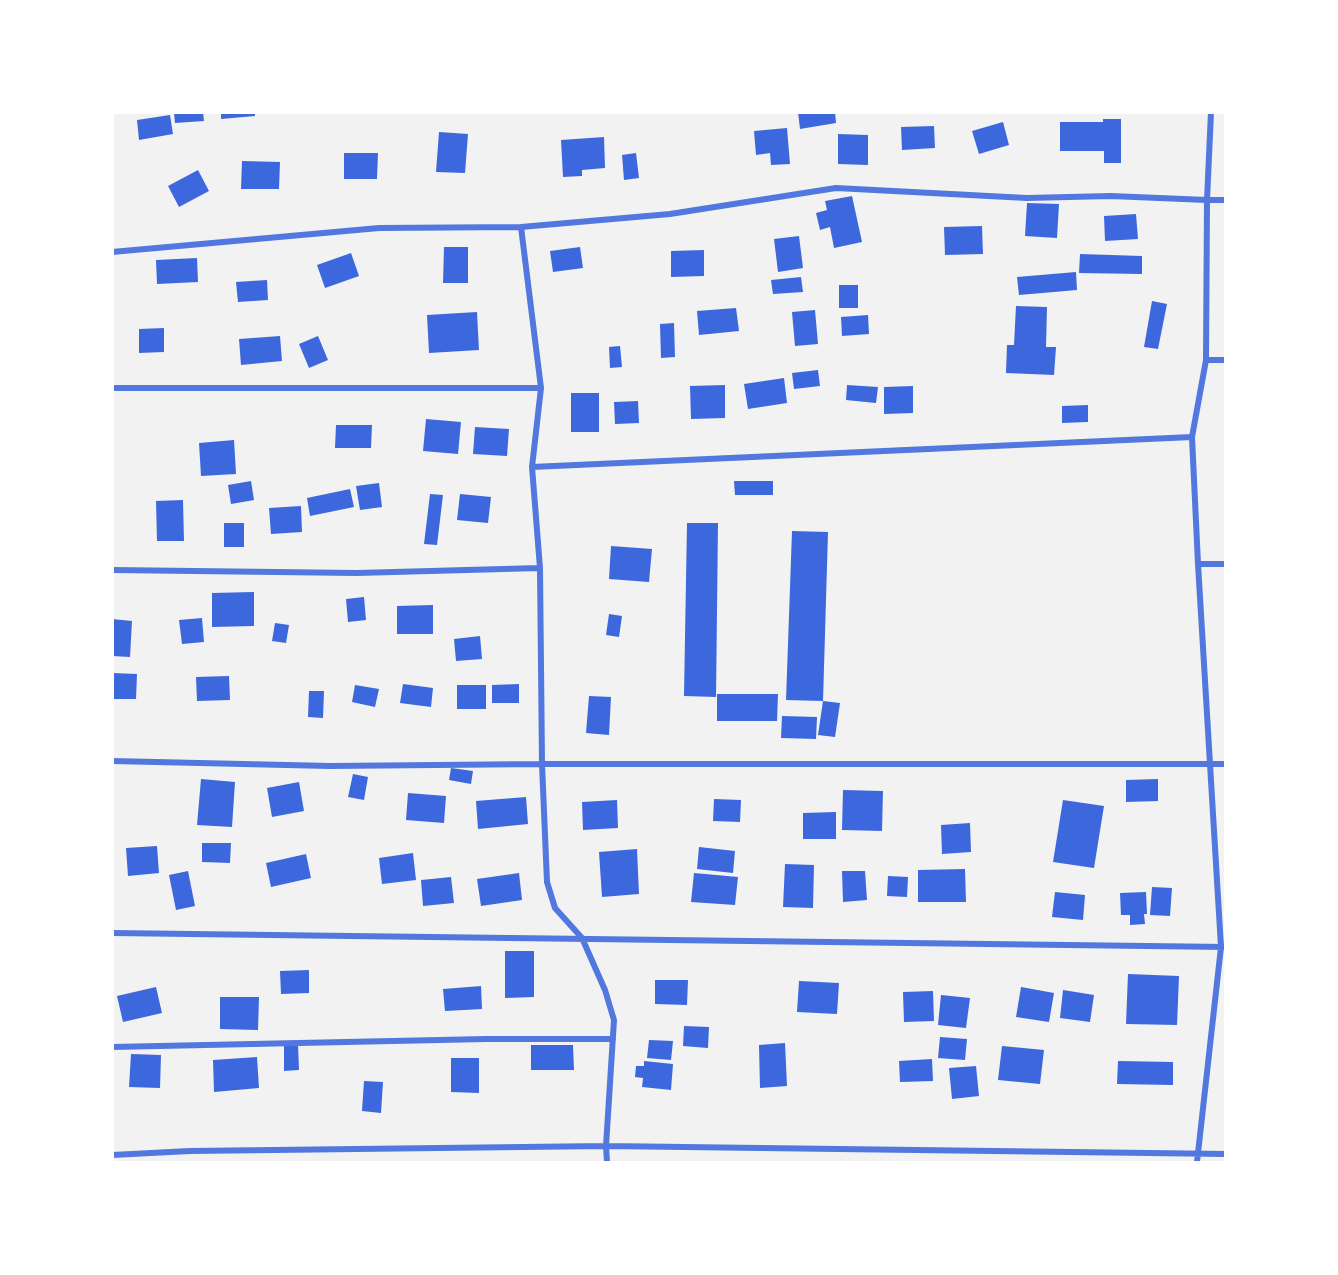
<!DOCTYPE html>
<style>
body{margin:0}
#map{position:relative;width:1338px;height:1275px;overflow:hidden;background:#f2f2f2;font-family:Signika,sans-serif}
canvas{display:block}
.frame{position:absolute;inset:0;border:114px solid #fff;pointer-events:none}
</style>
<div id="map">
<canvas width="1338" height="1275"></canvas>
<div class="frame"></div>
</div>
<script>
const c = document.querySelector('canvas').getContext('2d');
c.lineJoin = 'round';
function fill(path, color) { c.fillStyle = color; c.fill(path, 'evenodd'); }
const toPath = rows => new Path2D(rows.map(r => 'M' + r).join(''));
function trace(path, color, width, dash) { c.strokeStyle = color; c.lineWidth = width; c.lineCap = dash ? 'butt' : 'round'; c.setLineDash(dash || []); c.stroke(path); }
const building = toPath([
 [174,112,203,112,204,121,175,123],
 [221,112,255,112,255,116,221,119],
 [798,112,835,112,836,123,800,129],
 [170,115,173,134,139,140,137,120],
 [1103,119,1121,119,1121,163,1104,163,1104,151,1060,151,1060,122,1103,122],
 [1003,122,1009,145,979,154,972,131],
 [934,126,935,148,902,150,901,127],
 [787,128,790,164,771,165,770,153,756,155,754,131],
 [439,132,468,134,465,173,436,172],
 [838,134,868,135,868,165,838,164],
 [604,137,605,168,582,170,582,176,563,177,561,140],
 [344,153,378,153,377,179,344,179],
 [636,153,639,178,624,180,622,155],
 [242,161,280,162,279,189,241,189],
 [198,170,209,191,179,207,168,186],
 [852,196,862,242,834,248,830,227,820,230,816,213,827,210,825,201],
 [1027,203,1059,204,1057,238,1025,236],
 [1136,214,1138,239,1105,241,1104,216],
 [982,226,983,254,945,255,944,227],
 [799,236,803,268,778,272,774,239],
 [444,247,468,247,468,283,443,283],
 [580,247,583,268,553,272,550,251],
 [704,250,704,276,671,277,671,251],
 [351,253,359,276,325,288,317,265],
 [1080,254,1142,256,1142,274,1079,273],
 [197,258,198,282,157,284,156,260],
 [1076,272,1077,290,1019,295,1017,277],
 [801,277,803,292,773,294,771,280],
 [267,280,268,300,238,302,236,282],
 [839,285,858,285,858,308,839,308],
 [1152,301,1167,304,1158,349,1144,347],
 [1016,306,1047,307,1046,347,1056,347,1054,375,1006,373,1007,345,1014,345],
 [736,308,739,331,699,335,697,311],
 [815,310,818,344,795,346,792,312],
 [477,312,479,350,429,353,427,315],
 [868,315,869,334,842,336,841,317],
 [674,323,675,357,661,358,660,324],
 [164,328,164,352,139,353,139,329],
 [280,336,282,361,241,365,239,339],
 [318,336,328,360,309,368,299,344],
 [620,346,622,367,610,368,609,347],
 [818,370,820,386,794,389,792,373],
 [784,378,787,403,748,409,744,384],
 [725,385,725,418,691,419,690,386],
 [847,385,878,387,876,403,846,400],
 [913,386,913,413,884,414,884,387],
 [571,393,599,393,599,432,571,432],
 [638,401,639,423,615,424,614,402],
 [1088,405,1088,422,1062,423,1062,406],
 [426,419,461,422,458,454,423,451],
 [336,425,372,425,371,448,335,448],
 [475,427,509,429,507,456,473,454],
 [234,440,236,474,201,476,199,443],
 [251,481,254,500,231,504,228,485],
 [734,481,773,481,773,495,735,495],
 [379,483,382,507,360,510,356,486],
 [350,489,354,507,310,516,307,498],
 [430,494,443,495,437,545,424,544],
 [460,494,491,497,488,523,457,520],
 [183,500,184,541,157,541,156,501],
 [301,506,302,532,271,534,269,508],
 [224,523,244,523,244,547,224,547],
 [687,523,718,523,716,697,684,696],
 [792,531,828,532,823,701,786,700],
 [611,546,652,549,649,582,609,579],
 [254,592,254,626,212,627,212,593],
 [364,597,366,620,348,622,346,599],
 [433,605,433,634,397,634,397,606],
 [609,614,622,616,619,637,606,635],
 [202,618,204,642,182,644,179,620],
 [112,619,132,621,130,657,112,656],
 [275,623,289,625,286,643,272,641],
 [480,636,482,659,456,661,454,639],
 [112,673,137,674,136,699,112,699],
 [229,676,230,700,197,701,196,677],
 [403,684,433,688,431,707,400,703],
 [519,684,519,703,492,703,492,685],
 [355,685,379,689,375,707,352,702],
 [457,685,486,685,486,709,457,709],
 [309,691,324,691,323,718,308,717],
 [717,694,778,694,777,721,717,721],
 [589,696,611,697,609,735,586,733],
 [823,701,840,703,835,737,818,735],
 [782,716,817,717,816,739,781,738],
 [451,768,473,771,471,784,449,780],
 [353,774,368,777,364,800,348,797],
 [201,779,235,782,232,827,197,825],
 [1158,779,1158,801,1126,802,1126,780],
 [299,782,304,811,272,817,267,788],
 [843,790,883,791,882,831,842,830],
 [408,793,446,796,444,823,406,820],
 [526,797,528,824,478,829,476,801],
 [714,799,741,800,740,822,713,821],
 [617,800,618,828,583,830,582,802],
 [1063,800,1104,806,1094,868,1053,862],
 [836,812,836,839,803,839,803,813],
 [970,823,971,852,942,854,941,825],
 [202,843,231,843,230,863,202,862],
 [157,846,159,873,128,876,126,848],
 [699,847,735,851,733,873,697,869],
 [637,849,639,894,602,897,599,852],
 [413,853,416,880,382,884,379,858],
 [306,854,311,878,271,887,266,863],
 [785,864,814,865,813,908,783,907],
 [965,869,966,902,918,902,918,870],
 [188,871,195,906,176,910,169,875],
 [842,871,865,871,867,900,843,902],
 [519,873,522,900,481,906,477,879],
 [694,873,738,877,735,905,691,902],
 [888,876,908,877,907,897,887,896],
 [451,877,454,903,423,906,421,880],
 [1152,887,1172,888,1170,916,1150,915],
 [1055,892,1085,895,1083,920,1052,917],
 [1146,892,1147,914,1144,914,1145,924,1130,925,1130,915,1121,915,1120,893],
 [505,951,534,951,534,997,505,998],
 [309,970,309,993,281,994,280,971],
 [1128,974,1179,976,1177,1025,1126,1024],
 [655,980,688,980,687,1005,655,1004],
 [799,981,839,983,837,1014,797,1012],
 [481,986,482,1009,445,1011,443,989],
 [156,987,162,1013,123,1022,117,996],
 [1021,987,1054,993,1049,1022,1016,1017],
 [1063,990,1094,995,1090,1022,1060,1018],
 [933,991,934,1021,904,1022,903,992],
 [941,995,970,998,966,1028,938,1025],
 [220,997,259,997,258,1030,220,1029],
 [684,1026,709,1027,708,1048,683,1046],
 [940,1037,967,1039,965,1060,938,1058],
 [649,1040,673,1041,671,1060,647,1058],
 [785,1043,787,1086,760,1088,759,1045],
 [298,1044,299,1070,284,1071,284,1045],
 [531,1045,573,1045,574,1070,531,1070],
 [1002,1046,1044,1050,1040,1084,998,1080],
 [131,1054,161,1055,160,1088,129,1087],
 [257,1057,259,1088,214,1092,213,1060],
 [451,1058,479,1058,479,1093,451,1092],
 [932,1059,933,1081,900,1082,899,1061],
 [644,1061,673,1064,671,1090,642,1087,643,1078,635,1077,636,1066,644,1066],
 [1118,1061,1173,1062,1173,1085,1117,1084],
 [976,1066,979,1096,952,1099,949,1068],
 [364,1081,383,1082,381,1113,362,1111]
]);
const minor = toPath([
 [521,227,541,388,532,467,540,568,542,764,547,882,555,908,582,938,605,990,614,1020,606,1146,607,1162],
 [112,252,379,228,521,227,670,214,836,188,1027,198,1111,196,1207,200,1226,200],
 [1206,360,1226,360],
 [112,388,541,388],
 [532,467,1192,437],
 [1198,564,1226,564],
 [112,570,357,573,540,568],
 [112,761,330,766,542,764,1226,764],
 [112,933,1226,947],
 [112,1047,486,1039,613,1039],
 [112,1155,190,1151,606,1146,1226,1154],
 [1197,1162,1221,947,1198,564,1192,437,1206,360,1207,200,1211,112]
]);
fill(building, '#3d67dc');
trace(minor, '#5277de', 6);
</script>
